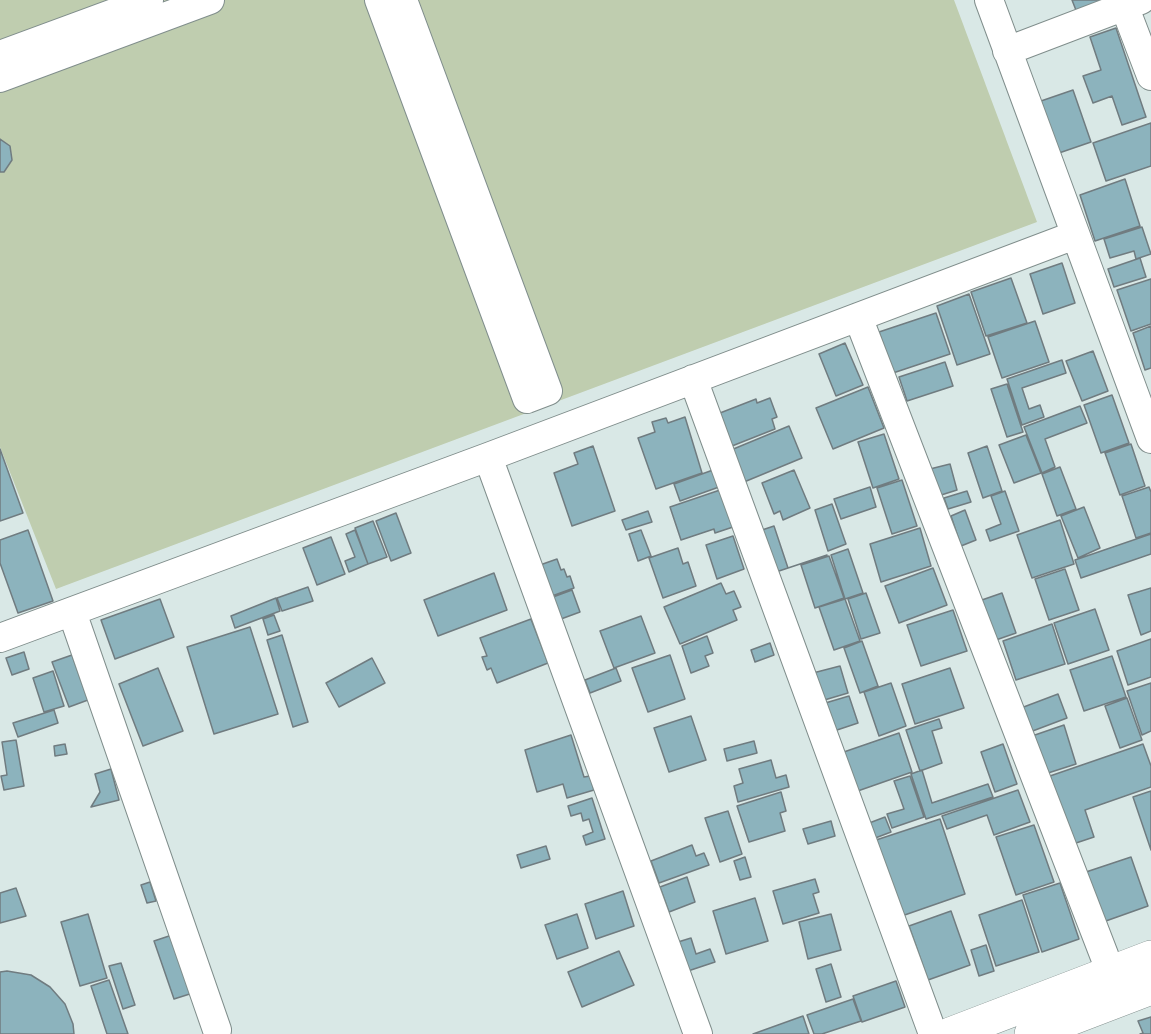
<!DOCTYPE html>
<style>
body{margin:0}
canvas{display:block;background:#d9e8e6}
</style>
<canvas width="1151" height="1034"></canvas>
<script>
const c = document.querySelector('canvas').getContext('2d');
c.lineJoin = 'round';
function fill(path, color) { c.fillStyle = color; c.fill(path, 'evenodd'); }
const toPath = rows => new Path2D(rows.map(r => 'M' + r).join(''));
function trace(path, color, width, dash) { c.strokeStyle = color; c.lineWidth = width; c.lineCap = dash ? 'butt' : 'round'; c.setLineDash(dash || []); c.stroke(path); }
const green = toPath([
 [0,0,954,0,1037,222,56,589,0,447]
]);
const building = toPath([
 [1072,0,1107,0,1079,18,1072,0],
 [1116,28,1146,117,1122,125,1112,96,1093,103,1083,76,1101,70,1090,37,1116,28],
 [1073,90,1091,142,1059,153,1041,101,1073,90],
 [1151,123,1151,166,1106,181,1093,143,1151,123],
 [0,139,10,146,12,160,4,172,0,172,0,139],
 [1125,179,1140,226,1095,241,1080,195,1125,179],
 [1142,227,1151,254,1136,259,1134,251,1110,258,1104,239,1142,227],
 [1140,258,1146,277,1114,287,1108,269,1140,258],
 [1062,263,1075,303,1043,314,1030,274,1062,263],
 [1011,278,1027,323,986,336,971,292,1011,278],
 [1151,279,1151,324,1131,331,1117,290,1151,279],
 [969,294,990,354,957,365,937,306,969,294],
 [936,313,950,354,893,373,879,332,936,313],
 [1035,321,1049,362,1002,378,988,337,1035,321],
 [1151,326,1151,368,1145,370,1133,333,1151,326],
 [845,343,863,385,836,396,819,354,845,343],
 [1093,351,1108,391,1082,401,1066,361,1093,351],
 [1062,360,1066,373,1022,388,1029,409,1040,405,1044,417,1022,425,1007,379,1062,360],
 [945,362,953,386,907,401,899,377,945,362],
 [1007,384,1023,432,1007,437,991,389,1007,384],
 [868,387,884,428,833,449,816,408,868,387],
 [1112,395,1129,443,1101,453,1084,405,1112,395],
 [770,398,777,417,772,419,775,429,732,446,720,413,756,399,757,403,770,398],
 [1080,406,1087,423,1045,439,1055,467,1042,473,1024,427,1080,406],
 [685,417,702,473,656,489,638,438,655,432,652,422,666,418,668,423,685,417],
 [789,426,802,458,744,482,731,450,789,426],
 [884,434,899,479,873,488,858,442,884,434],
 [1026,435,1041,473,1014,483,999,445,1026,435],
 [1131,444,1145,486,1120,495,1105,453,1131,444],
 [593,446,615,511,572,526,554,473,578,464,574,453,593,446],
 [987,446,1002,491,983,498,968,453,987,446],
 [0,449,23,513,0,521,0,449],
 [950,464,957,490,938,496,930,469,950,464],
 [1060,467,1076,509,1057,516,1042,474,1060,467],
 [713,470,719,487,680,501,674,484,713,470],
 [794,470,810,508,783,520,780,511,774,514,762,483,794,470],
 [902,480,917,526,892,534,877,488,902,480],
 [870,487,876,507,841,519,834,499,870,487],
 [1149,487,1151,492,1151,533,1136,538,1122,496,1149,487],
 [720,490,733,527,715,533,714,529,681,540,670,507,720,490],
 [967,491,971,502,948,509,944,498,967,491],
 [1005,491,1019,531,990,541,986,530,1001,524,991,496,1005,491],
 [832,504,846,544,828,551,815,510,832,504],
 [1084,507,1100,548,1078,558,1061,516,1084,507],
 [965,510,976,540,961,546,951,516,965,510],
 [648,511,652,522,626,530,622,520,648,511],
 [396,513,411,553,391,561,376,521,396,513],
 [1060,520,1074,564,1032,578,1017,535,1060,520],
 [373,521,387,557,368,564,355,528,373,521],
 [774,526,788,568,827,555,776,572,762,530,774,526],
 [920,528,931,566,881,582,870,544,920,528],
 [28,530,53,601,18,613,0,563,0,540,28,530],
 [355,530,368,564,349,572,345,561,355,557,346,534,355,530],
 [641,530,651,556,638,561,629,534,641,530],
 [1151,534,1151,554,1081,578,1075,560,1151,534],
 [733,536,744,569,717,579,706,545,733,536],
 [331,537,345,574,317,585,303,548,331,537],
 [678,548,683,564,688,562,696,586,663,598,649,558,678,548],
 [848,549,863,593,845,599,831,555,848,549],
 [829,556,844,598,815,608,801,565,829,556],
 [557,559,561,570,564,569,567,577,570,576,574,588,552,596,540,565,557,559],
 [933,568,947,605,899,623,885,586,933,568],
 [1065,569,1079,610,1049,620,1035,579,1065,569],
 [494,573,507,610,438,636,424,600,494,573],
 [721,583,726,594,734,591,741,607,733,610,737,620,680,644,664,607,721,583],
 [308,587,313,601,282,611,277,598,308,587],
 [1151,588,1151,631,1141,635,1128,595,1151,588],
 [572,590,580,612,561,619,553,597,572,590],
 [866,593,880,633,861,639,848,599,866,593],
 [1002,593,1016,633,993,641,979,601,1002,593],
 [276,598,280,611,235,628,231,616,276,598],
 [160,599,174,637,115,659,101,620,160,599],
 [845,599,860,641,834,650,819,607,845,599],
 [1095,609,1109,650,1068,664,1054,623,1095,609],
 [953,610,967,651,921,666,907,625,953,610],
 [274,615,280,631,268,635,263,619,274,615],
 [641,616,655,653,614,668,600,631,641,616],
 [531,619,548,663,497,683,491,668,487,670,482,657,487,656,480,638,531,619],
 [1052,624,1065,664,1016,680,1003,641,1052,624],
 [250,627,278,714,214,734,187,647,250,627],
 [282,635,308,722,293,727,267,640,282,635],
 [707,636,713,653,705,656,709,666,691,673,682,646,707,636],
 [1151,639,1151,677,1128,685,1117,651,1151,639],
 [862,641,878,686,860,693,844,648,862,641],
 [770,643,774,655,755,662,751,650,770,643],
 [24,652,29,669,12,675,6,658,24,652],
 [72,655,88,700,69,707,52,662,72,655],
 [670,655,685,699,648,712,632,668,670,655],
 [1112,656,1126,697,1084,711,1070,670,1112,656],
 [372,658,385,683,339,707,326,683,372,658],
 [840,666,848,693,821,701,813,673,840,666],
 [158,668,183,731,143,746,119,684,158,668],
 [616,668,621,681,590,693,585,680,616,668],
 [950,668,964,708,915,724,902,684,950,668],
 [53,671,64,706,44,712,33,678,53,671],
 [891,683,906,726,879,736,864,692,891,683],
 [1151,683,1151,731,1142,735,1127,691,1151,683],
 [1058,694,1067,718,1030,732,1021,708,1058,694],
 [849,696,858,723,831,732,822,704,849,696],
 [1127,698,1142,740,1120,748,1105,706,1127,698],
 [54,710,58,723,18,737,13,723,54,710],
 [691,716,706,760,669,772,654,728,691,716],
 [939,719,942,728,932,731,942,763,920,771,906,730,939,719],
 [1064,725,1076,764,1045,774,1032,736,1064,725],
 [899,733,912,772,852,793,838,754,899,733],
 [571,735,584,777,590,776,594,790,567,798,563,784,537,792,525,750,571,735],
 [16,740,24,786,4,790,1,776,7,775,2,742,16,740],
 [754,741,757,753,727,761,724,749,754,741],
 [65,744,67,754,55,756,54,746,65,744],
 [1003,744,1017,784,995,792,981,752,1003,744],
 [1143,744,1151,766,1151,787,1085,810,1094,837,1073,844,1050,776,1143,744],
 [771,760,776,778,786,775,789,787,738,802,734,786,743,783,739,769,771,760],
 [111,769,119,800,91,807,100,792,95,774,111,769],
 [922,770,932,803,988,784,993,797,926,819,911,774,922,770],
 [910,776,924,817,892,828,887,814,904,809,894,781,910,776],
 [1018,790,1030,822,994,835,987,815,947,829,942,816,1018,790],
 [1151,791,1151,850,1133,797,1151,791],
 [781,792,786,811,780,813,785,831,749,842,737,806,781,792],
 [592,798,605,839,586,845,583,836,593,832,589,819,583,821,581,813,571,816,568,806,592,798],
 [728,811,742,854,720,862,705,818,728,811],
 [885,817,891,832,870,840,864,825,885,817],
 [940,819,965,894,896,918,870,842,940,819],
 [831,821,835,836,808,844,803,829,831,821],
 [1034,825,1054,882,1016,895,996,837,1034,825],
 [692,845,696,856,704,853,709,865,659,883,651,861,692,845],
 [546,846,550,859,521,868,517,855,546,846],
 [745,857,751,877,740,880,734,861,745,857],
 [1131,857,1148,906,1103,922,1086,872,1131,857],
 [687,877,695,902,669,912,660,887,687,877],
 [815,879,819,892,813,894,819,913,783,924,773,891,815,879],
 [150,882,156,901,147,903,141,885,150,882],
 [1060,883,1079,939,1042,952,1023,895,1060,883],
 [16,888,26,916,0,923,0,893,16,888],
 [623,891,634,926,596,939,585,904,623,891],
 [755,898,768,941,726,954,713,911,755,898],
 [1022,900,1039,952,996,966,979,915,1022,900],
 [951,911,970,965,928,980,909,926,951,911],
 [88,914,107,978,80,986,61,922,88,914],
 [577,914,588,948,557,959,545,925,577,914],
 [831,914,841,950,808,959,799,922,831,914],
 [175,934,196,992,174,999,154,941,175,934],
 [691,938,696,954,710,949,715,962,688,971,678,942,691,938],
 [986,945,994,971,979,976,971,950,986,945],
 [619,951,634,985,582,1007,568,972,619,951],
 [121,963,135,1005,123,1009,109,966,121,963],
 [831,964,841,997,826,1002,816,969,831,964],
 [7,971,31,975,50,987,65,1004,73,1024,74,1034,0,1034,0,972,7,971],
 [109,980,128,1034,107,1034,91,986,109,980],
 [896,981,905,1007,862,1022,853,996,896,981],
 [853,999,861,1021,822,1034,814,1034,807,1015,853,999],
 [803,1016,809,1034,753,1034,803,1016],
 [1151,1017,1151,1034,1140,1034,1143,1033,1138,1021,1151,1017]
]);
const minor = toPath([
 [379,0,527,399,548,391,403,0],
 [989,0,1151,439],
 [1122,0,1151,76],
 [1007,51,1141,0],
 [0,55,149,0],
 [0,78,210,0],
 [858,317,1111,973],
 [693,379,933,1034],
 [488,457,698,1034],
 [72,612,217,1030],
 [0,638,488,457,1075,235]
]);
const major = toPath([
 [950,1034,1151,957],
 [1031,1034,1151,988]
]);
fill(green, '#bfcdaf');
fill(building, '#8cb3bd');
trace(building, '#707c80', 1.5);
trace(minor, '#808e8c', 30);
trace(major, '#808e8c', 34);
trace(minor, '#fff', 28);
trace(major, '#fff', 33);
</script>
